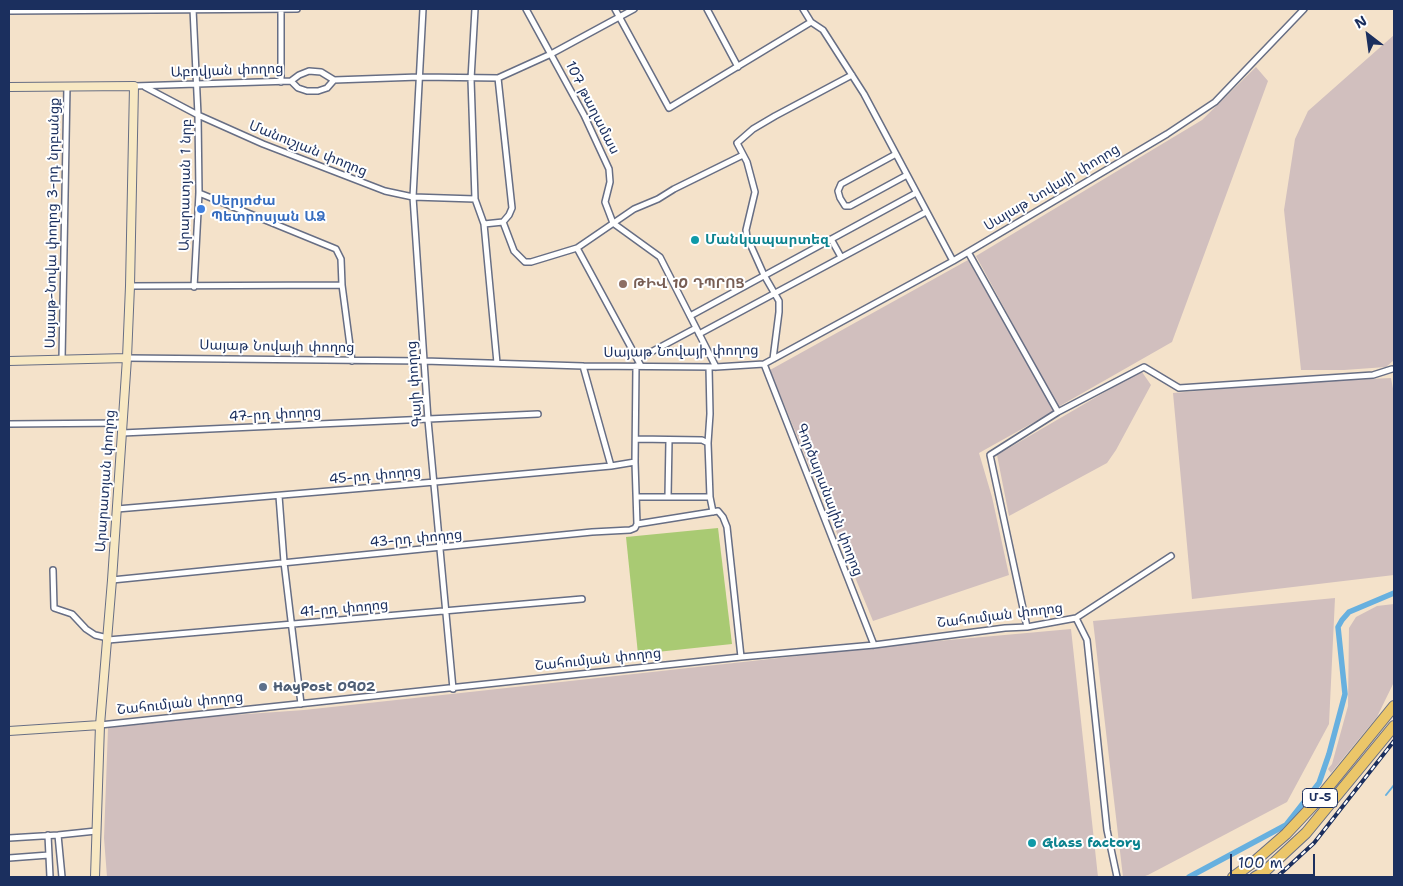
<!DOCTYPE html>
<meta charset="utf-8">
<style>
body{margin:0}
#map{position:relative;width:1403px;height:886px;overflow:hidden;background:#f4e2ca;font-family:"Shantell Sans",sans-serif}
canvas{display:block}
.frame{position:absolute;inset:0;border:10px solid #1b2f5e;pointer-events:none}
.north{position:absolute;left:1343px;top:10px;width:50px;height:50px;-webkit-text-stroke:4px #fff;paint-order:stroke;rotate:330deg;font-size:14px;font-weight:700;line-height:20px;text-align:center;color:#1b2f5e}
.north::after{content:'';display:block;margin:auto;width:18px;height:22px;background:#1b2f5e;clip-path:polygon(50% 0,100% 100%,50% 72%,0 100%)}
.scale{position:absolute;left:1230px;top:854px;width:85px;height:22px;box-sizing:border-box;border:2px solid #1b2f5e;border-top:0;padding-left:6px;font-size:15px;line-height:18px;white-space:nowrap;color:#1b2f5e;-webkit-text-stroke:4px #fff;paint-order:stroke}
</style>
<div id="map">
<canvas width="1403" height="886"></canvas>
<div class="frame"></div>
<div class="north">N</div>
<div class="scale">100 m</div>
</div>
<script>
const c = document.querySelector('canvas').getContext('2d');
c.lineJoin = 'round';
function fill(path, color) { c.fillStyle = color; c.fill(path, 'evenodd'); }
const toPath = rows => new Path2D(rows.map(r => 'M' + r).join(''));
function trace(path, color, width, dash) { c.strokeStyle = color; c.lineWidth = width; c.lineCap = dash ? 'butt' : 'round'; c.setLineDash(dash || []); c.stroke(path); }
function drawText(font, color, halo, rows, align = 'center') {
  c.font = font + ' "Shantell Sans","Noto Sans Armenian",sans-serif'; c.lineWidth = 4; c.setLineDash([]); c.textBaseline = 'middle'; c.strokeStyle = halo; c.fillStyle = color; for (const [text, x, y, turn = 0] of rows) {
    c.save(); c.translate(x, y); c.rotate((+turn || 0) * Math.PI / 180); c.textAlign = isNaN(turn) ? turn : align; if (halo) c.strokeText(text, 0, 0); c.fillText(text, 0, 0); c.restore();
  }
}
const industrial = toPath([
 [1394,35,1394,360,1386,367,1344,370,1301,370,1284,210,1295,139,1308,111],
 [1256,67,1268,81,1172,342,1058,407,976,256,1202,120],
 [968,260,1054,411,979,453,992,497,1009,575,873,621,770,370],
 [1142,372,1151,385,1116,450,1107,463,1009,516,997,455,1122,382],
 [1391,378,1394,394,1394,575,1192,599,1173,393,1304,382],
 [1335,598,1329,724,1287,802,1148,875,1142,877,1123,877,1093,621],
 [1394,604,1394,682,1377,717,1331,773,1328,769,1332,764,1348,706,1349,628,1356,617,1377,606],
 [1071,629,1098,877,107,877,104,838,108,728,205,717,304,710,479,691,916,643]
]);
const green = toPath([
 [718,528,732,644,638,654,626,537]
]);
const stream = toPath([
 [1386,795,1394,785]
]);
const canal = toPath([
 [1189,877,1286,825,1319,783,1329,754,1345,694,1338,627,1342,620,1349,612,1394,593]
]);
const street = toPath([
 [193,9,198,115,199,193,194,287],
 [423,9,413,197,428,420,453,689],
 [475,9,471,79,475,199,484,224,497,363],
 [526,9,584,115,609,169,610,182,605,202,613,223,660,257,716,367],
 [615,9,669,108,811,22],
 [707,9,738,67],
 [803,9,811,22,823,30,864,94,953,261],
 [9,11,297,9],
 [291,81,298,88,307,91,318,91,327,88,334,80],
 [281,82,281,9],
 [134,86,291,81,299,75,309,71,321,72,334,80,419,77,498,78,551,54,634,9],
 [145,87,198,115,263,144,385,191,413,197,475,199],
 [896,154,841,184,838,191,840,198,845,206,850,206,907,175],
 [199,193,336,249,341,259,342,285,352,361],
 [503,222,514,251,525,262,531,262,577,248],
 [484,224,503,222,509,215,512,208,498,78],
 [831,239,841,257],
 [968,252,1058,412],
 [130,286,342,285],
 [690,316,916,193],
 [699,334,926,212],
 [127,358,424,361,583,366,716,367,764,364,953,261,1167,134,1215,102,1304,9],
 [62,359,67,86],
 [638,359,696,328],
 [773,359,779,312,779,301,764,275,747,237,746,230,755,192,747,162,737,143,753,129,775,116,852,75],
 [764,364,874,645],
 [583,366,611,466],
 [636,366,635,462,637,524],
 [641,366,577,248,634,209,658,199,674,189,743,155],
 [9,424,123,423],
 [122,433,538,414],
 [636,439,702,440,708,443,710,497,713,512],
 [708,443,710,414,709,367],
 [279,496,284,562,301,704],
 [637,497,710,497],
 [668,497,669,440],
 [117,509,435,482,611,466,635,462],
 [53,570,54,608,72,614,86,629,95,635,108,638],
 [112,580,592,532,630,530,635,528,637,524,718,511,723,517,727,527,741,657],
 [1076,618,1087,640,1107,830,1117,877],
 [1027,627,990,455,1058,412,1144,367,1179,388,1373,375,1392,369],
 [108,640,582,599],
 [100,725,741,657,874,645,1005,628,1027,627,1076,618,1171,556],
 [48,835,50,877],
 [58,835,62,877],
 [9,838,58,835,96,831],
 [9,858,49,855]
]);
const secondary = toPath([
 [9,87,134,86,130,286,127,358,112,580,100,725,95,877],
 [9,361,127,358],
 [9,731,100,725]
]);
const highway = toPath([
 [1233,877,1255,861,1286,834,1316,802,1394,706],
 [1255,877,1264,872,1306,833,1394,726]
]);
const rail = toPath([
 [1277,877,1314,843,1394,741]
]);
const markers = [
 [201,209,5,"#3f7fe0"],
 [695,240,5,"#0f9aa8"],
 [623,284,5,"#8d6e63"],
 [263,687,5,"#5c6f8a"],
 [1032,843,5,"#0f9aa8"]
];
const shields = [
 [1320,798,35]
];
const shieldNames = [
 ["Մ-5",1320,798]
];
const streetNames = [
 ["Աբովյան փողոց",227,71,-2],
 ["107 թաղամաս",592,108,63],
 ["Մանուշյան փողոց",308,149,22],
 ["Արարատյան 1 նրբ",186,185,-89],
 ["Սայաթ Նովայի փողոց",1052,188,-31],
 ["Սայաթ-Նովա փողոց 3-րդ նրբանցք",53,223,-89],
 ["Սայաթ Նովայի փողոց",277,347,1],
 ["Սայաթ Նովայի փողոց",681,352,-1],
 ["Գայի փողոց",415,384,-94],
 ["47-րդ փողոց",275,415,-3],
 ["45-րդ փողոց",375,476,-5],
 ["Արարատյան փողոց",106,481,-86],
 ["Գործարանային փողոց",829,500,69],
 ["43-րդ փողոց",416,539,-5],
 ["41-րդ փողոց",344,609,-5],
 ["Շահումյան փողոց",1000,616,-7],
 ["Շահումյան փողոց",598,660,-6],
 ["Շահումյան փողոց",180,704,-6]
];
const shopNames = [
 ["Սերյոժա",211,201],
 ["Պետրոսյան ԱՁ",211,217]
];
const cultureNames = [
 ["Մանկապարտեզ",705,240],
 ["Glass factory",1042,843]
];
const educationNames = [
 ["ԹԻՎ 10 ԴՊՐՈՑ",633,284]
];
const serviceNames = [
 ["HayPost 0902",273,687]
];
fill(industrial, '#d1bfbe');
fill(green, '#a9ca73');
trace(stream, '#67b0df', 2);
trace(canal, '#67b0df', 5.5);
trace(street, '#676e84', 8);
trace(secondary, '#676e84', 10);
trace(highway, '#676e84', 12);
trace(street, '#fff', 5);
trace(secondary, '#f7e8c3', 8);
trace(highway, '#ebc669', 10);
trace(rail, '#1b2f5e', 4);
trace(rail, '#fff', 2, [5.5]);
for (const [x, y, r, color] of markers) { const dot = new Path2D(); dot.arc(x, y, r, 0, 2 * Math.PI); c.fillStyle = color; c.fill(dot); trace(dot, '#fff', 2); }
for (const [x, y, w] of shields) { const box = new Path2D(); box.roundRect(x - w / 2, y - 9.5, w, 19, 4); c.fillStyle = '#fff'; c.fill(box); trace(box, '#1b2f5e', 1); }
drawText('bold 12px', '#1b2f5e', null, shieldNames);
drawText('14px', '#1b2f5e', '#fff', streetNames);
drawText('bold 14px', '#366cbe', '#fff', shopNames, 'left');
drawText('bold 14px', '#0d838f', '#fff', cultureNames, 'left');
drawText('bold 14px', '#785e54', '#fff', educationNames, 'left');
drawText('bold 14px', '#4e5e75', '#fff', serviceNames, 'left');
</script>
